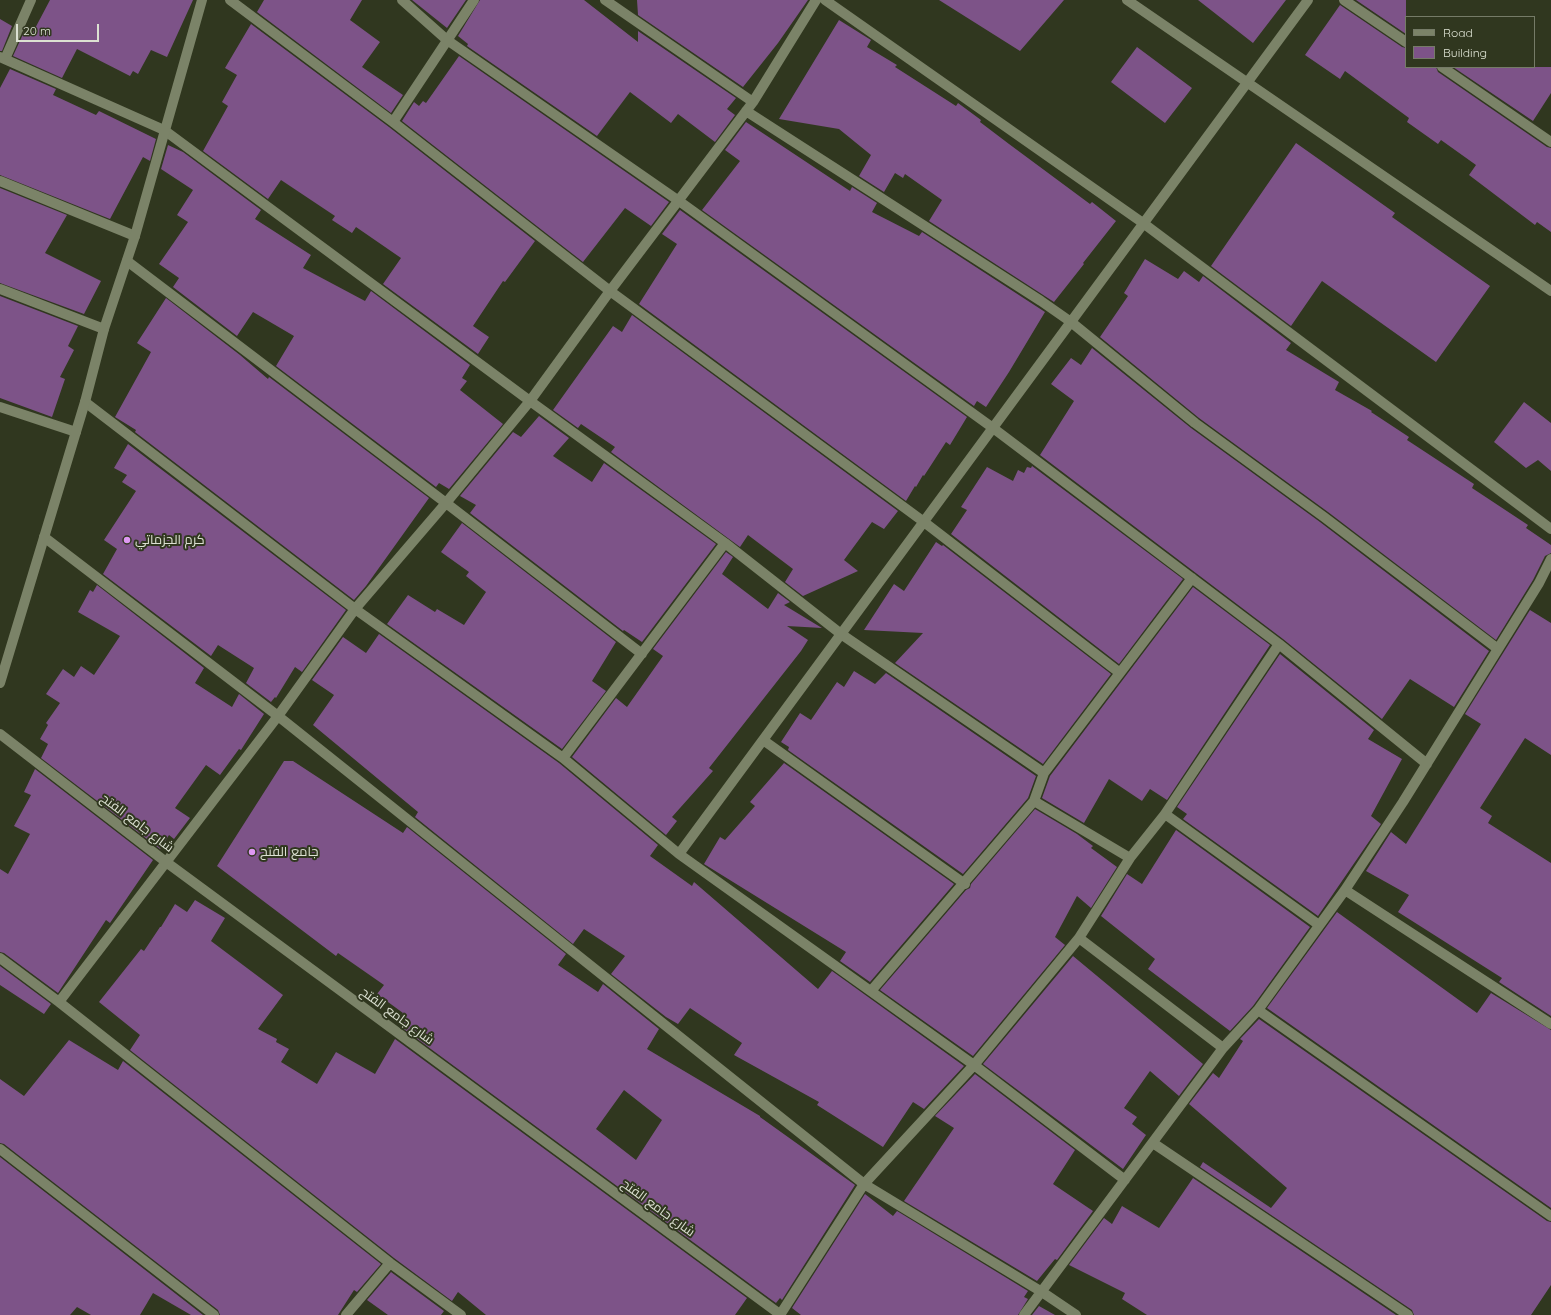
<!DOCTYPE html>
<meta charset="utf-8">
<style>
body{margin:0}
#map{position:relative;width:1551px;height:1315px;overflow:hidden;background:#30371f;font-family:Quicksand,sans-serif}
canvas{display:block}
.legend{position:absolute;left:1405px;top:16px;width:130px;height:52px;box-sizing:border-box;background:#30371f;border:1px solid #757b67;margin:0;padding:5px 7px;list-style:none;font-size:12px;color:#dce1d2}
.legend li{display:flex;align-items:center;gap:8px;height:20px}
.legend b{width:20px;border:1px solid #757b67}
.scale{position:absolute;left:16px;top:24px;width:83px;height:18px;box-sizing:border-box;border:2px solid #dce1d2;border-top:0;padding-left:5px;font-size:12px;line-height:14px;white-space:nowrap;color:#dce1d2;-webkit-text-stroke:3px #30371f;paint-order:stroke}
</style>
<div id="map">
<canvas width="1551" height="1315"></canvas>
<ul class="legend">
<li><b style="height:5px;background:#7b8368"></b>Road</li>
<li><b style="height:11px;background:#7d5388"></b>Building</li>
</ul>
<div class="scale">20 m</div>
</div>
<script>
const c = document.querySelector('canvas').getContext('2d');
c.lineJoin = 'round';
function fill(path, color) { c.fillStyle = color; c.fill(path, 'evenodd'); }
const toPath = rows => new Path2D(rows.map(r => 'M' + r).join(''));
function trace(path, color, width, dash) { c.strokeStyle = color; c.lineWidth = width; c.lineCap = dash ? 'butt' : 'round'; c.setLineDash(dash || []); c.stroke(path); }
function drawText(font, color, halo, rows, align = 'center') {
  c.font = font + ' Quicksand,Cairo,sans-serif'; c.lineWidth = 4; c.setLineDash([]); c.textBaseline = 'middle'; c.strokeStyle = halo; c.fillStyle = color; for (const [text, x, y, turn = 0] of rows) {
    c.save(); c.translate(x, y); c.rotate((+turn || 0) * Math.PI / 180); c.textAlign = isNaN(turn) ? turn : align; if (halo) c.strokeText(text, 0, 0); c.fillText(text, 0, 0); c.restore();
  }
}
const building = toPath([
 [50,0,193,0,167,57,151,50,138,74,133,71,130,76,77,49,62,78,13,56,24,32,31,36],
 [264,0,362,0,350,20,380,42,362,67,403,95,391,113,257,12],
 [412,0,466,0,447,28],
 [480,0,584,0,638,42,638,31,736,98,727,109,735,115,715,142,678,114,671,123,630,92,597,136,467,46,468,44,458,36],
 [637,0,808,0,778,43,743,87,638,15],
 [939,0,1064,0,1020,51],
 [1198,0,1286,0,1253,43],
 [1356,0,1406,0,1406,34],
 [1340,5,1402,47,1406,48,1406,67,1436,67,1438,72,1547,147,1551,148,1551,232,1537,222,1535,225,1469,175,1476,165,1441,140,1438,144,1407,122,1409,118,1345,71,1340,79,1305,55],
 [0,19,12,26,2,51,0,51],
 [839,20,871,40,867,47,897,65,895,67,956,106,958,103,981,120,980,122,1009,144,1090,204,1092,202,1116,221,1083,263,1084,264,1054,302,929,221,942,200,905,174,903,178,895,173,884,192,859,176,871,155,839,129,779,119],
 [251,24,389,127,535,241,505,282,503,281,473,326,489,337,478,354,383,284,401,258,356,227,352,233,332,220,335,216,281,180,268,199,203,151,228,106,222,102,237,75,225,68],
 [1137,47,1192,88,1165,123,1111,82],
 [459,56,669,202,651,226,625,208,583,262,402,121,414,102,419,106,423,101,426,103],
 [1453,67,1551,67,1551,93,1533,121],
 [10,69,56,89,53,95,96,115,99,111,156,139,150,161,143,157,110,219,0,175,0,88],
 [746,122,850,191,852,187,877,203,872,212,919,236,922,232,1045,312,1009,372,986,407,977,401,974,406,702,210,740,161,725,150],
 [1296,143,1395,213,1392,217,1490,286,1436,362,1322,281,1291,326,1211,266],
 [168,145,183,152,261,210,255,219,311,255,303,268,365,301,371,291,470,365,462,378,467,381,460,390,503,424,449,489,439,483,436,487,276,366,294,336,253,312,237,336,173,287,179,278,159,264,188,222,177,215,193,190,161,169],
 [0,188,67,215,45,253,101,281,84,314,0,283],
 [680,210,967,417,950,445,946,442,924,476,923,475,916,487,915,486,906,501,639,304,677,244,662,234],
 [1145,259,1178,279,1184,271,1199,282,1203,276,1291,343,1286,350,1339,382,1335,390,1372,411,1371,412,1409,437,1407,440,1474,484,1472,488,1528,525,1526,528,1551,545,1551,553,1545,556,1533,580,1496,640,1328,512,1199,418,1100,337,1128,296,1124,293],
 [0,296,78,326,68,346,74,350,60,377,65,379,52,417,0,398],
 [166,298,240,355,268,379,269,377,429,498,366,586,354,600,135,432,136,430,115,417,151,352,137,343],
 [632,315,898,511,884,529,872,522,844,560,858,571,803,596,785,582,793,569,748,535,740,547,611,452,615,447,581,424,578,428,553,410,613,326,622,332],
 [1092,348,1191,428,1320,522,1489,651,1454,707,1410,679,1382,719,1283,639,1040,455,1074,401,1051,384,1071,358,1081,365],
 [1524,402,1551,423,1551,471,1538,460,1526,468,1494,442],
 [539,416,569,438,553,456,592,482,604,463,716,544,642,642,624,630,623,631,470,513,476,505,460,496,513,432,521,437],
 [128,444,346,610,302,672,295,667,276,698,275,697,271,702,246,683,254,668,218,645,211,656,103,574,117,549,104,540,136,491,122,482,127,475,114,468],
 [1032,466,1183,579,1119,664,951,534,967,510,961,507,987,467,1013,481,1018,470,1024,473,1027,467,1031,468],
 [462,523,616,642,592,681,606,691,562,749,387,624,408,595,435,612,437,609,464,625,486,592,466,576,469,572,441,552],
 [936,542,942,546,943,545,1111,674,1043,764,895,663,923,633,864,630,894,584,904,591],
 [726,552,733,557,722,574,768,609,778,593,790,602,784,605,822,628,787,626,808,640,801,651,709,768,713,771,672,817,677,821,666,835,572,757,616,698,627,707,663,656,653,649],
 [97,585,204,668,195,683,232,707,239,694,264,714,241,750,239,749,220,775,206,765,175,808,190,818,174,839,169,835,160,849,41,758,48,744,40,739,48,725,46,723,60,703,46,694,63,669,74,677,81,666,94,675,120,636,78,612,90,590,93,592],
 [1193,587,1270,645,1167,800,1150,789,1142,801,1109,779,1084,823,1042,798,1050,776],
 [1530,610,1551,623,1551,755,1525,738,1480,808,1492,816,1488,823,1551,863,1551,1016,1499,982,1502,978,1398,912,1409,895,1366,871,1391,832,1406,844,1481,724,1465,714],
 [379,634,559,763,658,845,650,856,692,886,694,882,818,989,832,971,964,1066,924,1109,913,1102,883,1147,817,1105,819,1102,734,1055,742,1043,690,1008,678,1024,666,1017,611,974,625,956,584,929,573,944,415,817,418,812,313,725,334,695,312,680,343,637,366,653],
 [1280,654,1374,730,1368,739,1402,759,1371,816,1381,824,1318,916,1183,819,1187,814,1177,807],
 [854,671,875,684,886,673,1036,776,1028,798,963,874,788,750,789,747,781,742,800,713,811,720,837,682,844,687],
 [284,761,293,761,403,833,407,827,566,954,558,965,598,992,603,984,659,1029,647,1049,760,1116,760,1117,855,1185,782,1300,780,1298,776,1303,769,1298,401,1027,406,1019,401,1016,403,1013,377,994,384,985,338,953,336,956,217,866],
 [624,1090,662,1120,636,1160,596,1129],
 [784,763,954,884,870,982,840,961,846,952,704,864,720,837,725,840,755,806,750,802],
 [35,769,153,860,110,923,106,920,58,993,4,953,0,952,0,869,8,874,30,834,14,826,31,795,24,792],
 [1035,809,1077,834,1093,846,1091,848,1117,867,1091,908,1077,896,1055,937,1065,945,973,1056,880,990,966,890,970,888,971,884],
 [1176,830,1310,927,1253,1006,1230,1031,1148,969,1155,959,1101,916,1127,874,1142,884],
 [195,900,225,918,211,941,283,995,258,1029,277,1039,276,1042,289,1049,281,1062,317,1084,336,1052,375,1074,395,1039,747,1298,735,1315,486,1315,458,1292,452,1301,394,1258,130,1050,140,1035,99,1002,141,949,144,951,160,927,161,927,175,904,187,912],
 [1337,912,1477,1013,1491,993,1551,1030,1551,1208,1267,1008],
 [1073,956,1203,1064,1179,1096,1150,1071,1124,1108,1137,1117,1132,1124,1146,1135,1123,1169,983,1064],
 [0,966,51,1004,44,1014,0,985],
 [1259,1019,1547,1221,1551,1222,1551,1285,1531,1315,1414,1315,1412,1310,1200,1167,1203,1162,1271,1208,1287,1188,1189,1104,1213,1073,1219,1078,1243,1041,1240,1039],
 [69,1040,118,1070,123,1061,381,1264,357,1292,354,1290,338,1315,220,1315,218,1310,4,1144,0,1143,0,1079,24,1096],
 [975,1074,1075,1150,1053,1184,1093,1211,1057,1260,1055,1259,1037,1281,904,1201,954,1128,935,1116],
 [0,1157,203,1315,191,1315,153,1293,140,1315,91,1315,77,1307,70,1315,0,1315],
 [1193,1178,1396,1315,1147,1315,1122,1299,1125,1293,1069,1265,1104,1218,1112,1224,1122,1206,1159,1228],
 [865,1194,893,1216,897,1211,1028,1291,1024,1297,1028,1299,1018,1315,801,1315,792,1308],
 [391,1272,444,1311,441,1315,388,1315,367,1300],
 [1039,1306,1055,1315,1032,1315]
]);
const minor = toPath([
 [230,0,393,122,610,291,924,522,1120,673],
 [402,0,447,40,679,201,993,428,1279,644,1427,764],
 [605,0,753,102],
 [825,0,1143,223,1551,529],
 [1127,0,1551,291],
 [1344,0,1406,42],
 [0,57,164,130,530,401,725,543,841,634,1044,773,1034,801,1130,858],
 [5,59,31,0],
 [1442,67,1551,142],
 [746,111,1041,301,1071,322,1195,423,1324,517,1498,649],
 [393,122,474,0],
 [0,181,135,236],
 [127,261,446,503,642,654],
 [0,289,104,329],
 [85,402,355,609,563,758,679,854,974,1065,1125,1180],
 [0,407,76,432],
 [44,537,278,716,864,1184,1042,1292,1076,1315],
 [0,734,166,862,781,1315],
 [763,740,965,884],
 [563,758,725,543],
 [1044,773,1192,578],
 [1165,814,1319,925],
 [679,854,1308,0],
 [1345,890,1551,1024],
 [1079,938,1223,1048],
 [0,958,59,1002,390,1263,461,1315],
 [871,991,1034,801],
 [59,1002,278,716,355,609,446,503,530,401,610,291,753,102,816,0],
 [1258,1010,1551,1216],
 [1153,1143,1408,1315],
 [0,1149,214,1315],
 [346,1315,390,1263],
 [780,1315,864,1184,974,1065,1079,938,1130,858,1165,814,1279,644],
 [1024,1315,1223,1048,1258,1010,1345,890,1403,802,1539,583,1551,559]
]);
const secondary = toPath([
 [0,683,85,402,104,329,135,236,202,0]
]);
const markers = [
 [127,540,4,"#de98f2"],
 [252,852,4,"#de98f2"]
];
const poiNames = [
 ["كرم الجزماتي",135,540],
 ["جامع الفتح",260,852]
];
const streetNames = [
 ["شارع جامع الفتح",137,823,37],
 ["شارع جامع الفتح",397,1016,36],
 ["شارع جامع الفتح",658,1208,36]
];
fill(building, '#7d5388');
trace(minor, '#7b8368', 10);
trace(secondary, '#7b8368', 10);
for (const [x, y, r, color] of markers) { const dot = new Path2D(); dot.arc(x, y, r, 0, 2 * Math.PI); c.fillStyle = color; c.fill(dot); trace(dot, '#30371f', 1.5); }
drawText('13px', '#dce1d2', '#30371f', poiNames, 'left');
drawText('13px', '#dce1d2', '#30371f', streetNames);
</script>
